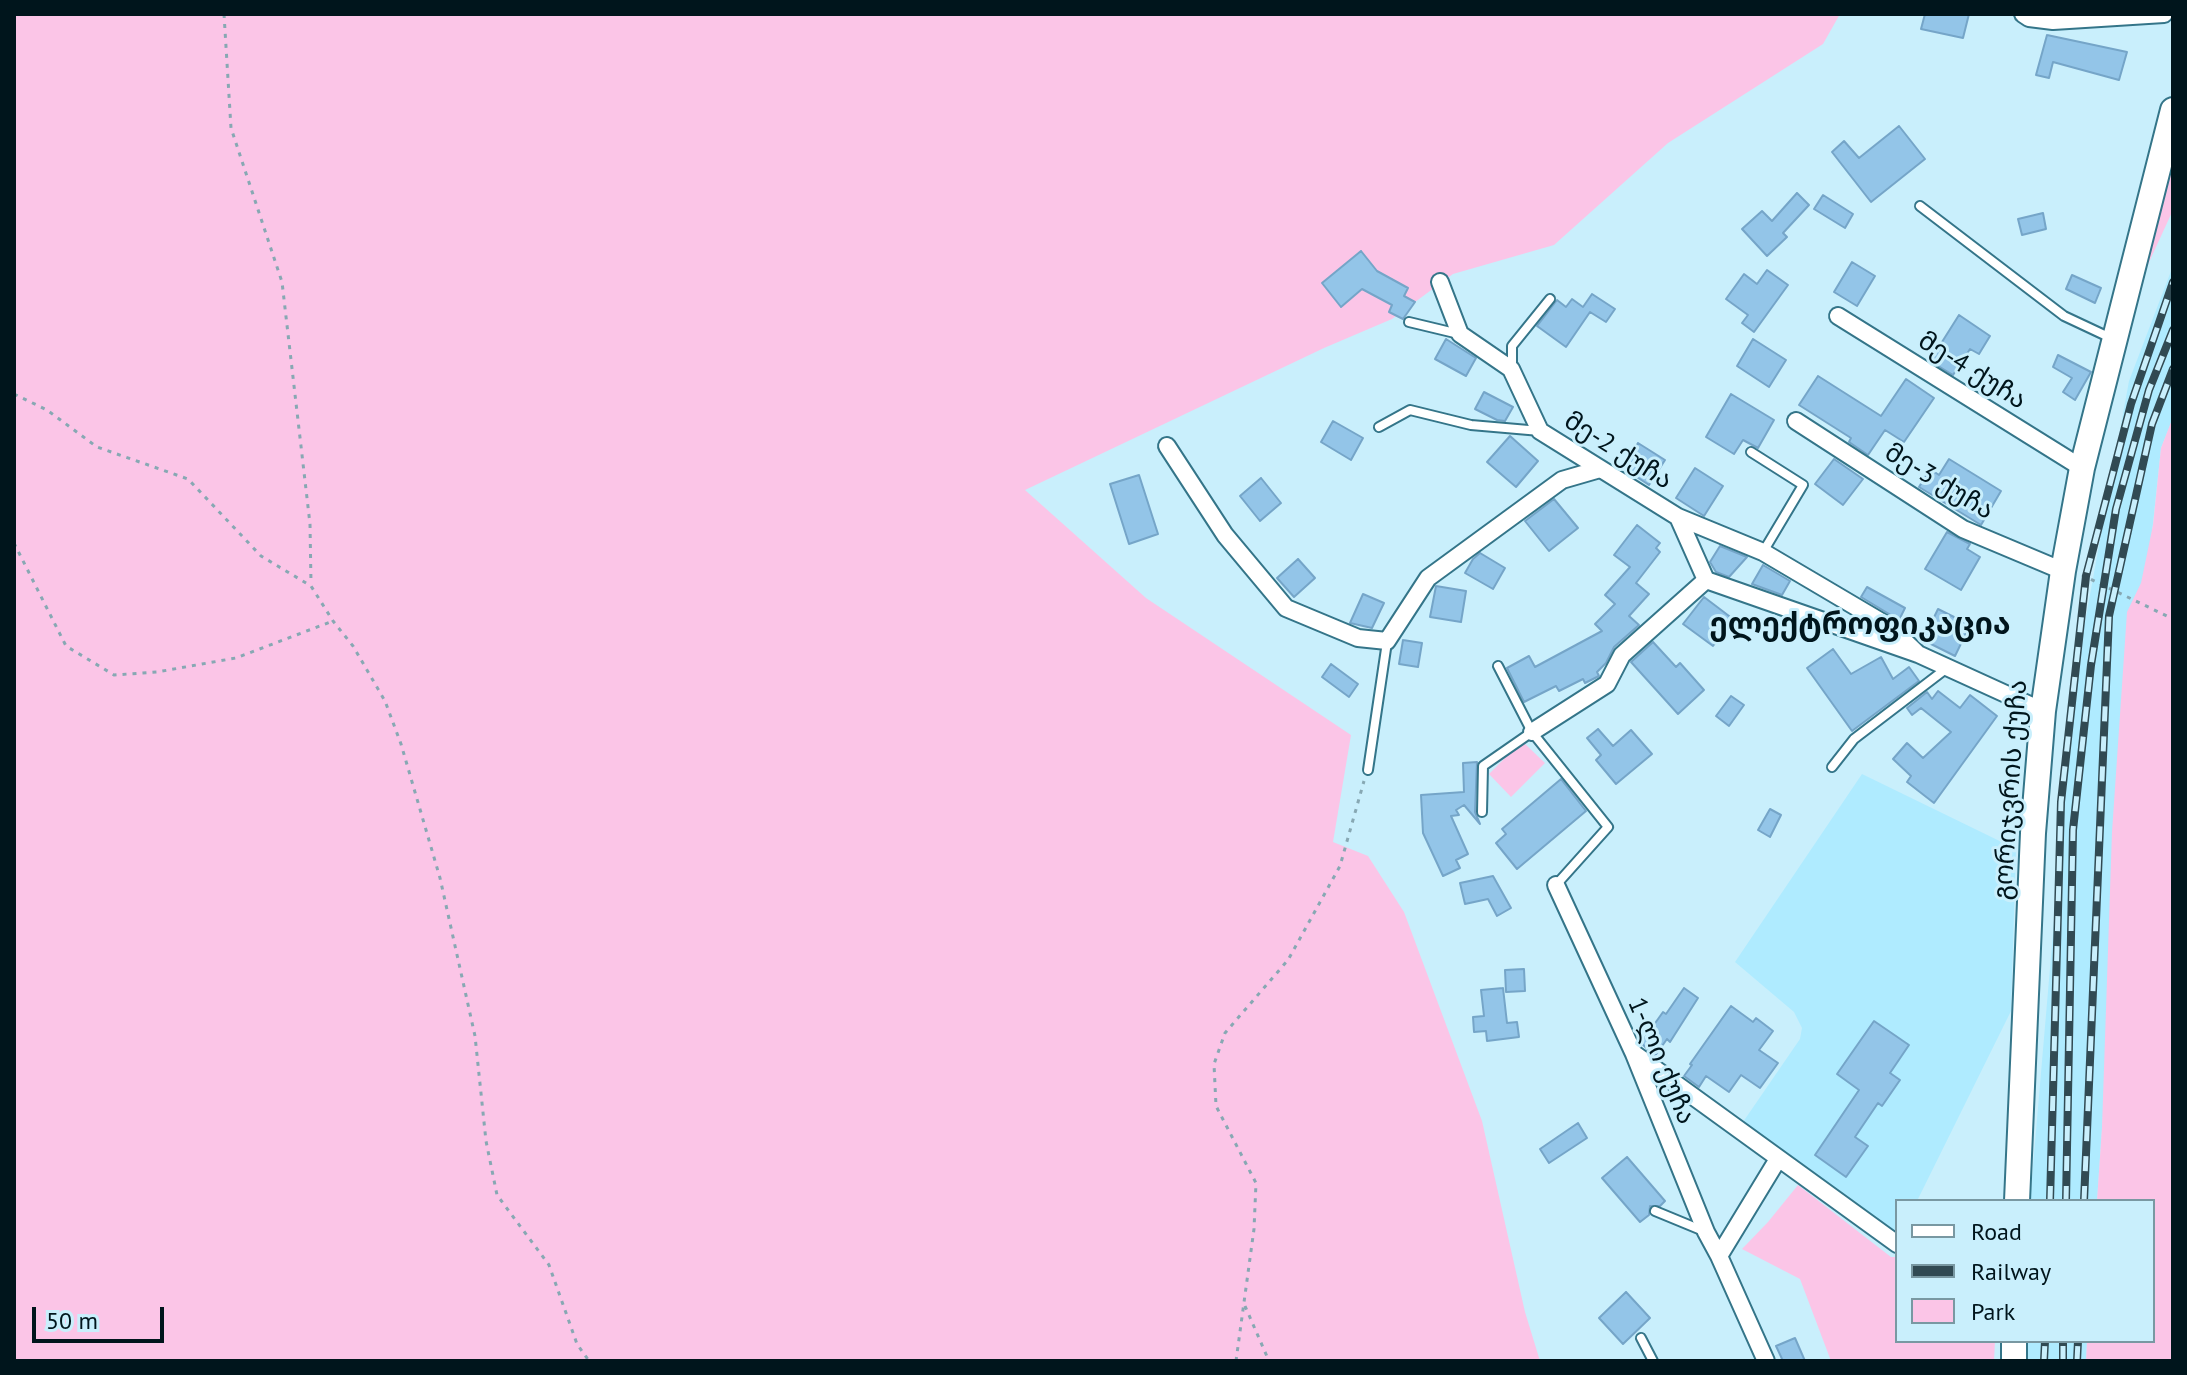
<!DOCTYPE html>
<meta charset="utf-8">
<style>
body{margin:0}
#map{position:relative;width:2187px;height:1375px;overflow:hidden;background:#c9effc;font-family:"PT Sans",sans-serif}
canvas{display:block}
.frame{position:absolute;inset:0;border:16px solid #00151c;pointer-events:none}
.legend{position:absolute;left:1895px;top:1199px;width:260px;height:144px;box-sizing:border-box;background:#c9effc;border:2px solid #7998a2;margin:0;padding:10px 14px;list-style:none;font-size:24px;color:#00151c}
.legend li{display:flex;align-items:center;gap:16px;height:40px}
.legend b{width:40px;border:2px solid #7998a2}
.scale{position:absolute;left:32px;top:1307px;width:132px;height:36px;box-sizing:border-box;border:4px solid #00151c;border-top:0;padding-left:10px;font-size:24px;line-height:28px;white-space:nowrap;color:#00151c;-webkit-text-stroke:6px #c9effc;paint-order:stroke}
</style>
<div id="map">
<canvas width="2187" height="1375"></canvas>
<div class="frame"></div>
<ul class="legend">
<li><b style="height:10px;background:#fff"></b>Road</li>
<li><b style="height:10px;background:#314a53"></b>Railway</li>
<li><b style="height:22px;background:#fbc5e7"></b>Park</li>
</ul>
<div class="scale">50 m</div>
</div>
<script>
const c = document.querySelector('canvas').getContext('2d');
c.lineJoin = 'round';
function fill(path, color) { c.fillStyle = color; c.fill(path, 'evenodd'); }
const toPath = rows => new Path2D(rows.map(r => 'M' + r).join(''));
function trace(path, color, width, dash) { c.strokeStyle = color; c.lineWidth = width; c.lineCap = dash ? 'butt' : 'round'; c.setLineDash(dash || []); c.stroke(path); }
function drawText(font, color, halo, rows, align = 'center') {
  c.font = font + ' "PT Sans","Noto Sans Georgian",sans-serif'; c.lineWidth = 6; c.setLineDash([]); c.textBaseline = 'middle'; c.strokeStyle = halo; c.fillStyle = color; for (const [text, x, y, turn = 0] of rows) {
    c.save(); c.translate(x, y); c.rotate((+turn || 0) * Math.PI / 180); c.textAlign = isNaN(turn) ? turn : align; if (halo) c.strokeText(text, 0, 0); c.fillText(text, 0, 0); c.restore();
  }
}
const built = toPath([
 [2173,266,2173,418,2161,448,2128,757,2097,1201,2030,1201,2075,677,2129,381],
 [1862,774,2016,849,2011,1011,1917,1201,1897,1201,1897,1236,1743,1122,1800,1039,1802,1028,1794,1012,1735,962],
 [2018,1341,2087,1341,2086,1361,2016,1361]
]);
const green = toPath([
 [14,14,1840,14,1823,44,1668,143,1554,245,1453,274,1392,319,1324,348,1025,490,1146,598,1351,735,1333,842,1368,856,1404,912,1482,1121,1525,1312,1540,1361,14,1361],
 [2173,145,2173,210,2145,271],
 [2173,417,2173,1361,2086,1361,2087,1341,2153,1341,2153,1201,2097,1201,2102,1127,2112,832,2127,612,2141,583,2153,525,2161,448],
 [1522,741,1545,763,1511,797,1489,774],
 [1798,1185,1891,1257,1897,1257,1897,1341,1995,1341,1994,1361,1831,1361,1800,1279,1742,1249,1768,1222]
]);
const building = toPath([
 [1925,14,1969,14,1963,38,1921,29,1925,14],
 [2047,35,2127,52,2119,80,2053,62,2049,78,2036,75,2047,35],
 [1899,126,1925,159,1871,202,1832,152,1844,141,1859,158,1899,126],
 [1797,193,1809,205,1783,233,1787,237,1767,256,1742,229,1762,211,1772,221,1797,193],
 [1823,195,1853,214,1845,228,1814,209,1823,195],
 [2043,213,2046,229,2022,235,2018,219,2043,213],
 [1361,251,1377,271,1408,288,1404,296,1415,302,1403,319,1389,312,1392,305,1362,289,1341,307,1322,283,1361,251],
 [1852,262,1875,276,1857,306,1834,292,1852,262],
 [1767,270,1788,285,1754,332,1742,323,1748,315,1726,299,1744,274,1757,284,1767,270],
 [2072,275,2101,288,2095,303,2066,289,2072,275],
 [1592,294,1615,309,1606,322,1590,312,1566,347,1537,326,1557,300,1566,307,1572,299,1583,307,1592,294],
 [1959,315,1990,336,1979,354,1970,349,1953,375,1930,361,1959,315],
 [1446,339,1476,358,1466,376,1435,359,1446,339],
 [1753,339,1786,360,1769,387,1737,366,1753,339],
 [2058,355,2091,372,2075,400,2063,392,2072,378,2053,367,2058,355],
 [1818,376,1881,416,1906,379,1934,398,1904,442,1885,430,1868,455,1849,442,1851,438,1799,405,1818,376],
 [1484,392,1513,407,1505,421,1497,420,1475,409,1484,392],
 [1731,394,1774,420,1758,448,1743,440,1734,454,1706,437,1731,394],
 [1333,421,1363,438,1351,460,1321,442,1333,421],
 [1510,436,1538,461,1516,487,1487,462,1510,436],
 [1638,443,1665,460,1649,485,1623,468,1638,443],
 [1834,459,1863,479,1843,505,1815,484,1834,459],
 [1949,459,2001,491,1981,525,1919,487,1930,469,1939,475,1949,459],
 [1695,468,1723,486,1704,516,1676,498,1695,468],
 [1139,475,1158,534,1129,544,1110,484,1139,475],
 [1261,478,1281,503,1260,521,1240,496,1261,478],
 [1554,499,1578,528,1549,551,1525,521,1554,499],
 [1637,525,1660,543,1656,548,1660,552,1636,583,1649,594,1629,616,1639,625,1614,647,1606,663,1597,672,1599,676,1585,683,1583,679,1559,691,1556,686,1524,702,1507,668,1529,656,1535,667,1602,631,1595,624,1615,604,1605,595,1630,567,1614,555,1637,525],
 [1947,532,1970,544,1967,549,1980,557,1961,590,1925,569,1947,532],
 [1720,546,1747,557,1729,577,1716,572,1710,562,1720,546],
 [1480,553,1505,568,1493,589,1465,573,1473,559,1480,553],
 [1298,559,1315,578,1294,597,1277,578,1298,559],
 [1763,565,1790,581,1782,595,1752,584,1763,565],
 [1436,586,1466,591,1461,622,1430,617,1436,586],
 [1867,587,1905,608,1899,620,1861,597,1867,587],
 [1363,594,1384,603,1372,628,1350,623,1363,594],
 [1704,597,1733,619,1713,646,1683,624,1704,597],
 [1938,609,1970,625,1955,656,1925,641,1925,636,1938,609],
 [1403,640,1422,643,1418,667,1399,664,1403,640],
 [1653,642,1676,667,1680,663,1704,690,1678,714,1631,662,1653,642],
 [1833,649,1851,674,1881,657,1893,679,1909,667,1919,681,1852,731,1807,668,1833,649],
 [1331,664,1358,684,1349,697,1322,677,1331,664],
 [1938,691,1960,708,1970,695,1997,716,1934,803,1907,782,1911,776,1893,759,1907,743,1923,758,1951,732,1921,708,1912,715,1907,708,1927,692,1932,699,1938,691],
 [1731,696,1744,705,1729,726,1716,716,1731,696],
 [1598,729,1613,746,1631,730,1652,754,1616,784,1596,760,1601,755,1587,738,1598,729],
 [1477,762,1475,812,1480,824,1464,805,1456,810,1459,815,1451,816,1468,854,1456,860,1460,868,1443,876,1423,833,1421,795,1464,792,1463,763,1477,762],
 [1561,779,1586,811,1517,869,1496,843,1506,834,1502,829,1561,779],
 [1770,809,1781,815,1770,837,1758,830,1770,809],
 [1493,876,1511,908,1497,916,1488,899,1465,904,1460,883,1493,876],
 [1524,969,1525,991,1506,992,1505,970,1524,969],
 [1503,988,1507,1023,1517,1022,1519,1037,1487,1041,1486,1031,1474,1032,1473,1017,1484,1016,1481,990,1503,988],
 [1684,988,1698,998,1670,1042,1667,1039,1655,1056,1641,1043,1663,1012,1666,1014,1684,988],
 [1731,1006,1753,1022,1756,1018,1773,1031,1759,1050,1778,1063,1760,1088,1741,1075,1729,1092,1706,1076,1699,1087,1684,1076,1692,1065,1690,1064,1731,1006],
 [1874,1021,1909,1045,1890,1073,1900,1080,1882,1106,1878,1103,1855,1137,1868,1146,1846,1177,1815,1155,1859,1090,1837,1074,1874,1021],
 [1578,1123,1587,1138,1549,1163,1540,1149,1578,1123],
 [1627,1157,1665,1201,1660,1206,1650,1206,1649,1215,1640,1222,1602,1178,1627,1157],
 [1626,1292,1650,1318,1623,1344,1599,1318,1626,1292],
 [1795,1338,1805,1361,1783,1361,1776,1346,1795,1338]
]);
const path = toPath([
 [224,14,231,128,282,282,310,524,311,584],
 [14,394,47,410,97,447,188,479,261,556,311,586,333,621,353,646,385,701,401,744,440,878,475,1036,486,1141,497,1195,549,1265,577,1344,589,1361],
 [14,543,66,646,114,675,157,672,236,658,333,621],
 [2082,575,2173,619],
 [1245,1306,1269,1361],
 [1236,1361,1254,1229,1256,1183,1216,1106,1214,1064,1225,1033,1288,960,1340,866,1364,781]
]);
const lane = toPath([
 [1920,206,2064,316,2113,339],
 [1409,322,1459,334],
 [1512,368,1512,346,1550,299],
 [1379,427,1410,410,1471,425,1540,431],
 [1751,452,1803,485,1763,552],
 [1498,666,1532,732,1608,827,1556,885],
 [1832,767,1854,739,1947,668],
 [1368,770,1387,642],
 [1482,812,1483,766,1532,732],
 [1655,1211,1706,1232],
 [1641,1338,1653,1361]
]);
const street = toPath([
 [2023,14,2029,18,2053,21,2164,14],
 [1440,282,1460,334,1511,369,1540,431,1678,517,1763,552,1890,627,1918,654],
 [1838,316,2082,468],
 [1796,421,1963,529,2063,571],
 [1167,446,1225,535,1286,608,1358,638,1387,641,1428,578,1562,480,1600,469],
 [1678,517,1706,580,1918,654,2043,711],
 [1532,732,1607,684,1622,655,1706,580],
 [1556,885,1634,1054,1706,1232,1719,1256],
 [1636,1055,1897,1244],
 [1766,1361,1719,1256,1778,1159]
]);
const secondary = toPath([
 [2017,1201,2033,833,2043,711,2063,571,2082,468,2173,110],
 [2014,1361,2014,1341]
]);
const rail = toPath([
 [2050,1201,2061,802,2086,576,2131,404,2173,282],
 [2066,1201,2073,830,2091,665,2116,509,2149,390,2173,330],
 [2084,1201,2109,616,2152,424,2173,369],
 [2044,1361,2045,1341],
 [2063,1361,2063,1341],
 [2077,1361,2078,1341]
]);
const streetNames = [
 ["მე-4 ქუჩა",1972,371,32],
 ["მე-2 ქუჩა",1618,451,32],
 ["მე-3 ქუჩა",1939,482,31],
 ["გორიჯვრის ქუჩა",2011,790,-86],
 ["1-ლი ქუჩა",1661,1061,67]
];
const quarterNames = [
 ["ელექტროფიკაცია",1860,625]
];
fill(built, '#afebff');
fill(green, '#fbc5e7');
fill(building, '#93c5e8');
trace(building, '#75a5c8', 2);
trace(lane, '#347589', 12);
trace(street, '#347589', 20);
trace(secondary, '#347589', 28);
trace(path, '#87a8b3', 3, [4, 6]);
trace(lane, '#fff', 8);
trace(street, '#fff', 16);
trace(secondary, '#fff', 24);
trace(rail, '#314a53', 8);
trace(rail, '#c9effc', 5, [15]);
drawText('26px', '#00151c', '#c9effc', streetNames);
drawText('bold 30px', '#00151c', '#c9effc', quarterNames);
</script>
